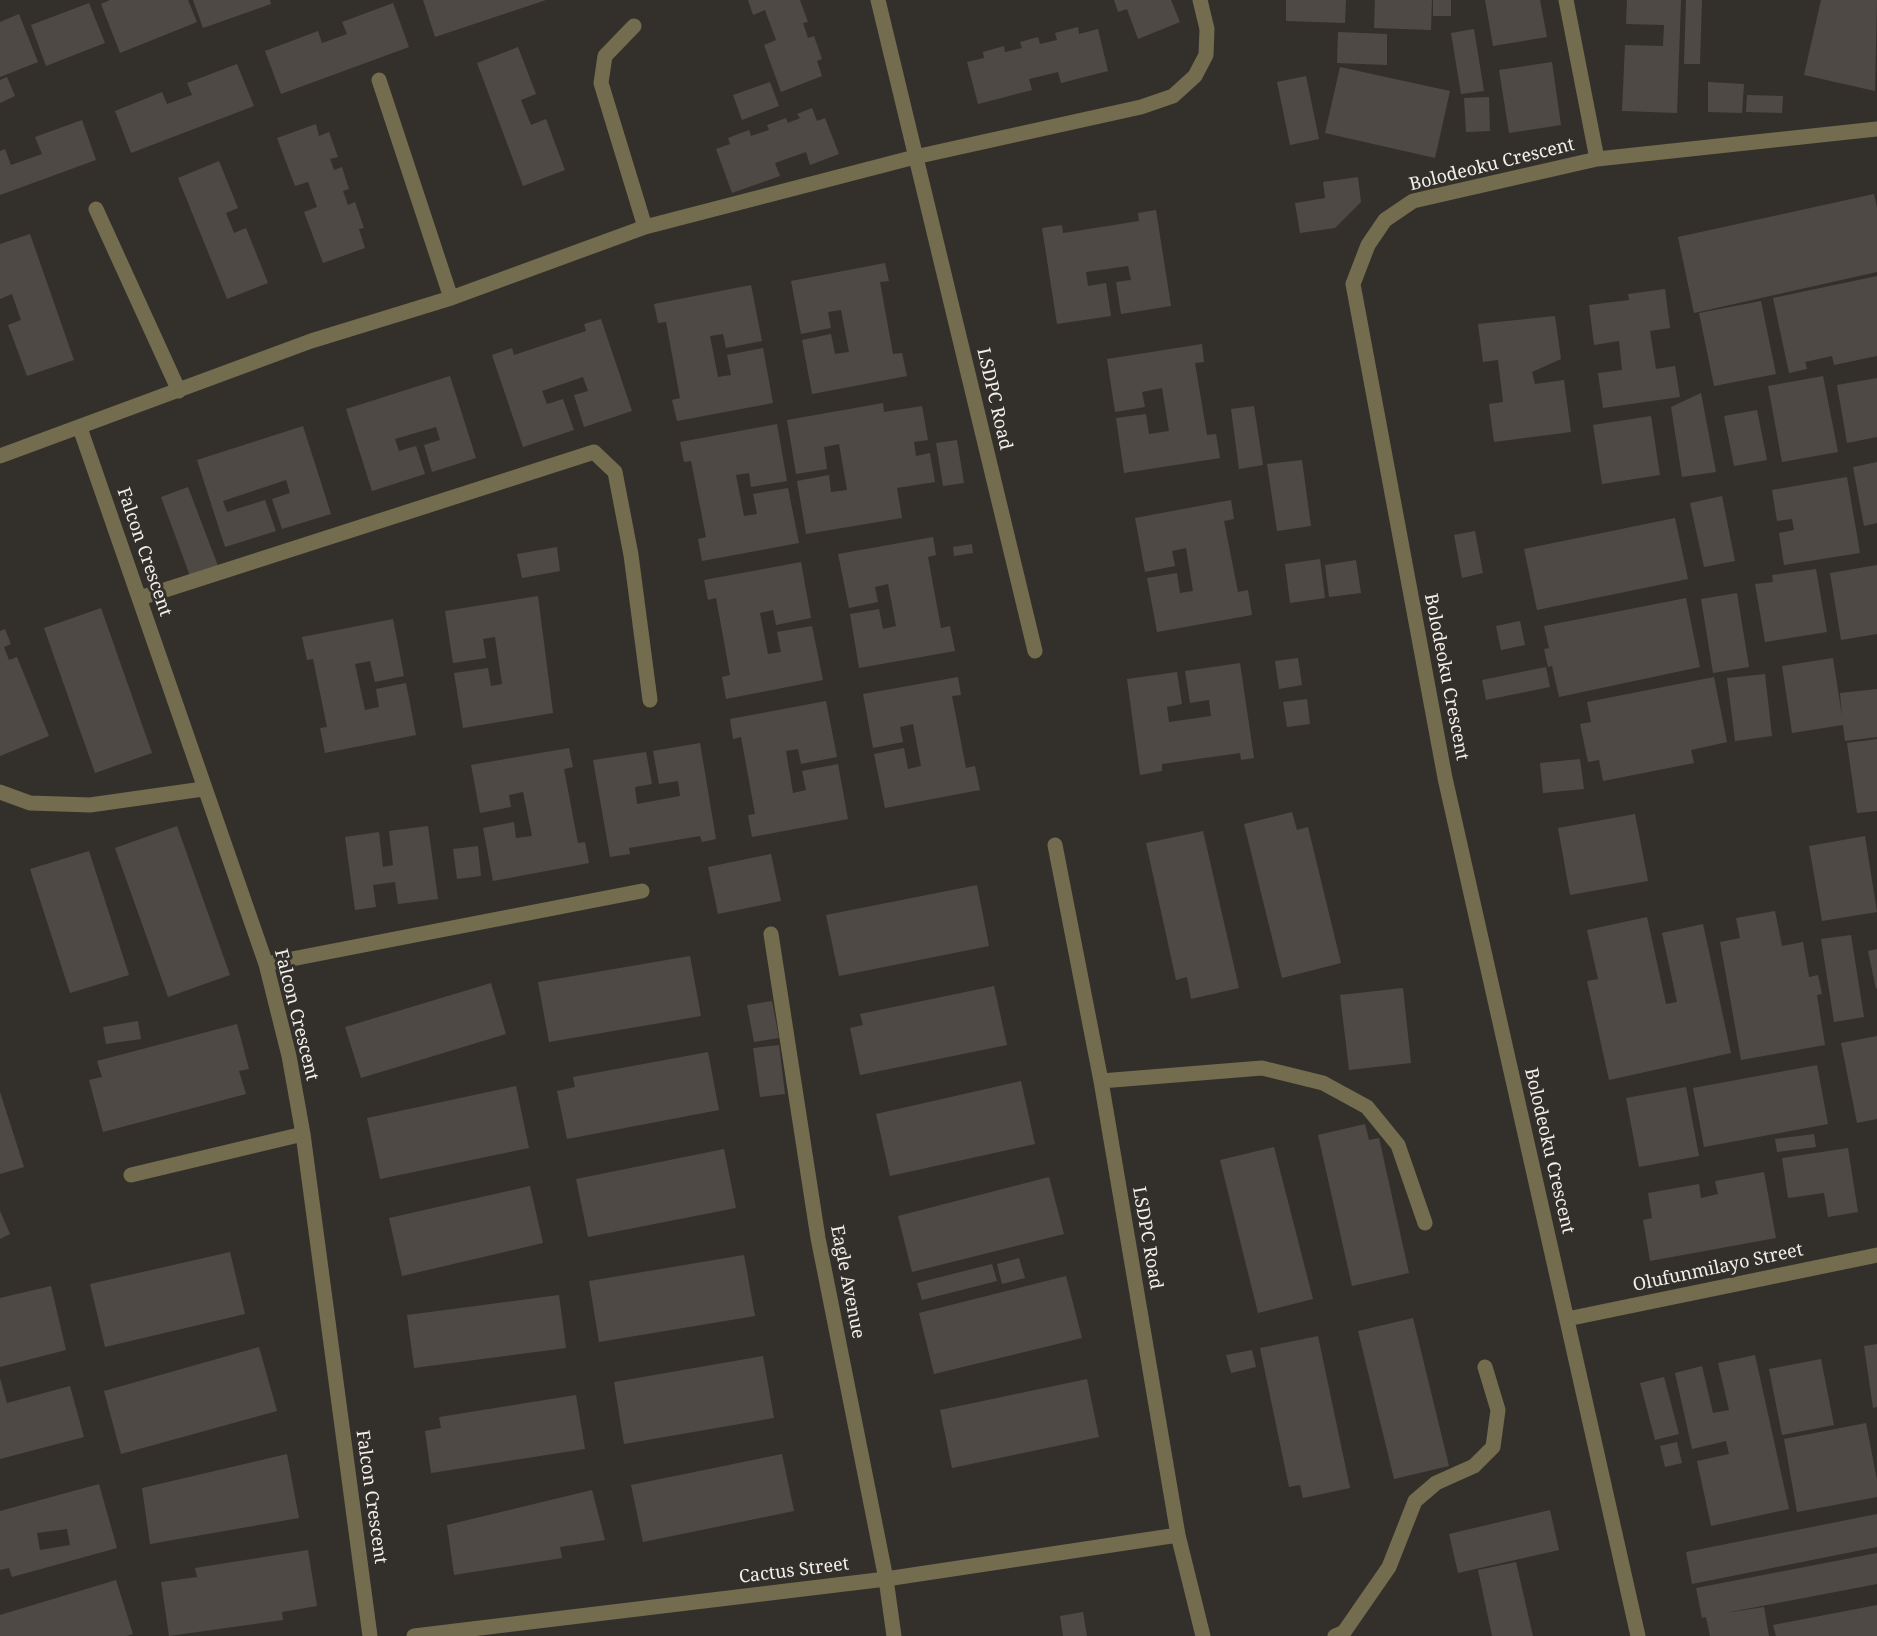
<!DOCTYPE html>
<style>
body{margin:0}
canvas{display:block;background:#332f2a}
</style>
<canvas width="1877" height="1636"></canvas>
<script>
const c = document.querySelector('canvas').getContext('2d');
c.lineJoin = 'round';
function fill(path, color) { c.fillStyle = color; c.fill(path, 'evenodd'); }
const toPath = rows => new Path2D(rows.map(r => 'M' + r).join(''));
function trace(path, color, width, dash) { c.strokeStyle = color; c.lineWidth = width; c.lineCap = dash ? 'butt' : 'round'; c.setLineDash(dash || []); c.stroke(path); }
function drawText(font, color, halo, rows, align = 'center') {
  c.font = font + ' "Noto Serif",serif'; c.lineWidth = 6; c.setLineDash([]); c.textBaseline = 'middle'; c.strokeStyle = halo; c.fillStyle = color; for (const [text, x, y, turn = 0] of rows) {
    c.save(); c.translate(x, y); c.rotate((+turn || 0) * Math.PI / 180); c.textAlign = isNaN(turn) ? turn : align; if (halo) c.strokeText(text, 0, 0); c.fillText(text, 0, 0); c.restore();
  }
}
const building = toPath([
 [110,0,188,0,197,22,120,53,101,4],
 [193,0,270,0,271,4,203,28],
 [423,0,546,0,435,37],
 [748,0,800,0,808,22,803,23,808,38,814,36,822,59,817,61,822,76,781,92,764,45,776,40,765,10,753,15],
 [1114,0,1171,0,1180,22,1138,39,1127,9,1118,12],
 [1286,0,1346,0,1345,23,1286,21],
 [1375,0,1432,0,1431,30,1374,28],
 [1433,0,1451,0,1451,16,1433,16],
 [1485,0,1540,0,1547,37,1493,46],
 [1627,0,1681,0,1677,113,1622,111,1625,45,1663,46,1664,25,1626,24],
 [1686,0,1702,0,1700,64,1684,64],
 [1821,0,1877,0,1875,91,1804,75],
 [89,3,105,43,46,66,31,25],
 [393,3,409,47,281,94,265,51,318,31,322,43,347,34,342,22],
 [19,14,38,62,0,77,0,22],
 [1078,27,1079,34,1098,29,1108,71,1061,83,1058,72,1029,79,1032,90,978,104,967,62,984,58,983,52,1004,46,1005,52,1022,48,1020,42,1038,37,1040,44,1057,40,1055,33],
 [1474,29,1484,91,1461,94,1451,33],
 [1338,32,1387,34,1387,65,1337,63],
 [518,47,536,94,521,100,531,125,546,119,565,170,523,186,477,63],
 [1552,62,1561,125,1509,133,1499,70],
 [237,64,254,106,131,153,115,111,162,92,167,104,192,95,187,83],
 [1340,67,1450,91,1435,158,1325,133],
 [1306,76,1319,139,1290,145,1277,82],
 [7,77,15,96,0,103,0,80],
 [770,82,779,106,742,120,733,95],
 [1708,82,1744,84,1742,113,1708,112],
 [1747,95,1783,96,1782,113,1746,112],
 [1489,97,1490,131,1466,132,1464,98],
 [812,108,817,121,825,118,839,154,810,165,806,152,775,163,780,176,732,193,716,149,730,144,728,138,749,130,751,136,769,130,767,125,786,118,788,123,800,118,797,114],
 [82,120,96,160,0,195,0,151,5,149,11,165,42,154,35,137],
 [316,124,319,136,329,132,338,157,330,159,334,170,342,167,349,189,343,191,348,205,355,202,364,228,359,229,365,248,323,263,304,212,317,207,308,182,295,186,277,138],
 [219,161,238,208,226,213,234,233,246,228,268,283,227,299,178,178],
 [1358,177,1361,202,1335,228,1300,233,1295,203,1325,198,1323,182],
 [1874,194,1877,208,1877,272,1694,313,1678,237],
 [1156,210,1171,306,1121,314,1116,282,1131,280,1128,266,1086,272,1088,286,1106,283,1111,316,1057,324,1042,228,1062,225,1063,233,1139,221,1138,213],
 [30,234,74,360,27,376,8,325,21,320,12,294,0,299,0,244],
 [885,263,889,281,880,282,893,354,902,353,907,376,812,394,802,340,831,334,835,354,849,352,841,310,828,312,831,328,801,334,791,281],
 [1877,276,1877,356,1834,365,1832,356,1805,362,1807,369,1789,373,1773,298],
 [751,285,762,341,726,348,723,334,710,336,718,377,731,375,727,355,763,348,773,403,677,421,672,400,680,398,666,322,658,323,654,304],
 [1665,289,1670,328,1650,331,1656,369,1675,366,1680,397,1603,408,1598,373,1622,370,1619,341,1594,345,1589,305,1629,300,1628,294],
 [1761,301,1776,374,1714,386,1699,313],
 [1555,316,1561,359,1532,372,1535,384,1564,380,1571,432,1494,442,1489,404,1503,402,1498,360,1483,362,1478,324],
 [601,319,632,411,584,427,574,395,588,391,583,377,542,391,547,404,563,399,574,430,523,447,492,355,512,348,514,355,586,331,584,324],
 [1202,344,1204,362,1195,363,1207,435,1216,434,1220,458,1124,473,1116,418,1146,414,1149,434,1169,431,1162,388,1142,392,1145,407,1115,412,1107,359],
 [450,376,476,458,432,472,424,445,440,440,436,427,395,439,399,451,416,446,425,474,372,491,346,409],
 [1823,376,1838,452,1782,462,1768,386],
 [1877,378,1877,437,1847,443,1837,385],
 [1701,393,1716,472,1682,477,1671,407],
 [883,403,884,412,922,406,928,440,914,442,916,456,930,453,935,482,897,488,902,518,806,534,797,481,829,475,831,492,847,490,839,444,824,447,827,469,796,474,787,420],
 [1254,406,1263,465,1239,469,1231,409],
 [1757,410,1767,460,1734,466,1724,416],
 [1651,416,1660,475,1602,484,1593,425],
 [777,424,787,481,751,487,749,473,736,475,744,516,757,514,753,494,788,488,799,543,702,561,698,539,706,537,691,461,684,462,680,442],
 [303,426,331,514,282,529,272,499,290,493,286,480,223,501,227,512,265,500,276,531,225,547,197,460],
 [957,440,964,483,943,486,936,443],
 [1302,460,1311,526,1277,531,1267,464],
 [1877,462,1877,523,1864,526,1853,467],
 [1847,477,1860,553,1784,565,1779,533,1794,530,1792,519,1777,521,1772,490],
 [188,487,218,566,190,576,161,497],
 [1722,496,1735,561,1704,567,1690,503],
 [1231,500,1234,519,1224,521,1238,592,1248,590,1252,615,1157,632,1147,578,1177,573,1180,593,1193,591,1186,548,1172,551,1175,566,1145,572,1135,518],
 [1675,518,1688,579,1537,610,1524,549],
 [1475,531,1483,573,1462,578,1454,535],
 [933,537,936,555,928,557,941,628,950,626,955,651,859,668,850,614,879,609,883,629,896,626,888,584,875,587,878,602,849,608,838,554],
 [972,544,973,553,954,556,953,547],
 [557,547,560,571,522,578,517,554],
 [1320,559,1325,598,1290,603,1285,564],
 [1356,560,1361,593,1329,597,1325,565],
 [801,562,811,618,776,625,773,610,760,613,768,654,781,652,777,632,812,626,823,680,726,699,722,677,730,675,716,598,708,600,704,580],
 [1877,565,1877,634,1841,640,1830,573],
 [1816,569,1827,632,1765,642,1755,584,1773,582,1772,575],
 [1737,593,1749,667,1713,673,1701,599],
 [538,596,553,713,463,728,454,673,488,668,491,686,502,684,495,637,483,639,486,658,453,663,445,611],
 [1686,598,1700,667,1559,697,1552,666,1548,667,1544,649,1549,648,1544,626],
 [101,608,152,753,95,773,44,628],
 [393,619,404,676,375,682,370,661,355,664,365,710,379,707,376,689,406,683,416,735,325,753,320,728,327,727,313,659,307,660,302,637],
 [1520,621,1525,645,1501,650,1496,626],
 [5,629,11,644,4,647,9,660,17,657,49,736,0,756,0,631],
 [1298,658,1302,685,1279,689,1275,661],
 [1833,658,1842,716,1840,693,1877,689,1877,737,1845,741,1843,725,1792,733,1782,666],
 [1240,663,1254,758,1241,760,1240,753,1162,764,1162,771,1140,775,1127,679,1177,672,1182,704,1167,707,1169,722,1211,716,1209,700,1190,703,1185,671],
 [1546,667,1550,687,1486,700,1482,680],
 [1765,674,1772,736,1735,741,1727,678],
 [958,677,961,695,952,696,966,768,975,766,980,790,885,808,874,754,904,748,908,769,921,766,913,724,900,727,903,742,873,748,863,694],
 [1714,677,1727,742,1691,750,1694,763,1603,781,1599,760,1588,762,1580,724,1591,722,1587,702],
 [1307,699,1310,724,1287,727,1283,702],
 [826,701,837,757,801,764,798,749,786,751,793,793,806,790,802,771,838,764,848,819,752,837,748,815,755,814,741,737,733,739,730,719],
 [1877,739,1877,811,1857,813,1847,743],
 [700,743,716,839,702,842,700,836,629,848,630,854,610,857,593,760,646,752,652,784,635,787,637,804,680,796,678,781,659,784,653,751],
 [569,748,573,767,564,769,578,843,585,842,589,863,493,881,483,828,514,822,516,838,532,836,523,792,509,795,511,807,480,813,471,765],
 [1580,759,1584,789,1543,793,1540,763],
 [1292,812,1297,830,1308,827,1341,963,1282,978,1244,824],
 [1635,814,1648,881,1570,895,1558,828],
 [177,826,230,975,168,997,115,848],
 [428,826,438,899,398,904,395,882,373,885,376,907,355,910,345,837,379,832,383,867,393,865,389,831],
 [1203,831,1239,988,1191,999,1187,977,1176,980,1146,843],
 [1865,836,1877,912,1822,921,1809,846],
 [478,846,481,876,457,879,453,849],
 [89,851,129,975,70,993,30,869],
 [771,854,781,901,718,914,708,867],
 [977,885,989,946,839,976,826,915],
 [1775,911,1782,946,1803,942,1809,977,1818,975,1822,994,1817,995,1825,1045,1741,1060,1720,942,1740,938,1736,918],
 [1647,917,1666,1004,1677,1002,1662,933,1703,924,1731,1053,1609,1080,1587,981,1598,979,1587,930],
 [1851,935,1864,1017,1834,1022,1821,939],
 [1877,949,1877,988,1876,989,1868,951],
 [690,956,701,1016,549,1042,538,982],
 [491,983,506,1034,361,1078,345,1027],
 [994,986,1007,1045,860,1075,850,1028,863,1025,860,1014],
 [1403,988,1411,1063,1349,1070,1340,995],
 [772,1001,779,1038,754,1042,747,1005],
 [138,1021,141,1039,106,1044,103,1027],
 [237,1024,249,1069,239,1071,246,1094,103,1132,89,1080,102,1077,97,1061],
 [1877,1036,1877,1119,1857,1123,1841,1043],
 [779,1045,785,1094,760,1097,753,1048],
 [708,1052,719,1110,567,1139,557,1091,575,1087,573,1077],
 [1817,1065,1828,1124,1704,1147,1693,1088],
 [1021,1081,1035,1144,890,1176,876,1114],
 [516,1086,529,1148,380,1179,367,1118],
 [1686,1087,1699,1156,1639,1167,1626,1098],
 [0,1092,24,1167,0,1174],
 [1365,1124,1369,1140,1379,1138,1409,1273,1352,1286,1318,1135],
 [1814,1134,1816,1147,1777,1152,1775,1139],
 [1274,1147,1313,1299,1258,1313,1220,1160],
 [1848,1148,1858,1212,1828,1217,1824,1193,1788,1198,1782,1158],
 [724,1149,736,1208,588,1237,576,1179],
 [1764,1172,1776,1238,1650,1261,1643,1220,1652,1218,1648,1193,1699,1184,1701,1198,1718,1194,1715,1181],
 [1049,1177,1064,1234,912,1272,898,1216],
 [530,1186,543,1243,402,1276,389,1218],
 [0,1211,10,1234,0,1239],
 [230,1252,245,1314,105,1347,90,1284],
 [744,1255,755,1316,599,1342,589,1281],
 [1019,1258,1025,1278,1002,1284,997,1264],
 [992,1264,997,1281,922,1300,917,1283],
 [1066,1276,1082,1338,934,1374,919,1313],
 [51,1286,66,1350,0,1367,0,1298],
 [559,1295,566,1348,414,1368,407,1315],
 [1413,1318,1449,1466,1394,1479,1358,1331],
 [1318,1336,1350,1488,1303,1498,1300,1485,1289,1487,1260,1348],
 [1877,1344,1877,1407,1873,1408,1864,1346],
 [259,1347,277,1411,121,1454,104,1391],
 [1252,1350,1256,1367,1231,1373,1226,1355],
 [1755,1355,1789,1509,1711,1526,1697,1461,1729,1454,1726,1441,1692,1449,1675,1373,1702,1366,1713,1413,1729,1410,1718,1363],
 [763,1356,774,1418,624,1444,614,1382],
 [1821,1359,1834,1425,1782,1435,1769,1369],
 [1664,1377,1679,1434,1655,1440,1640,1383],
 [0,1378,7,1403,70,1386,84,1437,0,1459],
 [1087,1379,1099,1437,952,1468,940,1410],
 [576,1395,585,1449,431,1473,425,1431,441,1428,439,1417],
 [1866,1423,1877,1480,1877,1497,1797,1512,1784,1439],
 [1677,1442,1682,1463,1665,1467,1660,1446],
 [287,1454,299,1518,150,1544,142,1488],
 [782,1454,794,1511,643,1542,631,1485],
 [99,1484,117,1548,12,1577,9,1568,0,1570,0,1511],
 [67,1529,70,1545,40,1550,37,1533],
 [592,1490,605,1540,560,1547,562,1558,454,1575,447,1525],
 [1550,1510,1559,1550,1458,1573,1449,1534],
 [1877,1514,1877,1547,1692,1584,1686,1552],
 [308,1550,317,1606,282,1612,283,1620,169,1636,161,1582,197,1577,195,1568],
 [1877,1553,1877,1584,1725,1613,1764,1607,1769,1636,1710,1636,1706,1617,1702,1618,1696,1588],
 [1516,1562,1533,1636,1492,1636,1478,1570],
 [116,1580,133,1634,127,1636,0,1636,0,1615],
 [1877,1605,1877,1636,1776,1636,1773,1625],
 [1083,1612,1087,1636,1063,1636,1060,1616]
]);
const minor = toPath([
 [878,0,1035,651],
 [1566,0,1597,159],
 [634,26,605,56,601,83,645,227],
 [379,80,451,298],
 [96,209,179,391],
 [80,428,266,964,289,1056,303,1134,370,1636],
 [0,456,311,341,451,298,645,227,915,157,1141,107,1173,96,1195,76,1206,55,1207,29,1200,0],
 [140,598,594,452,615,472,631,555,650,700],
 [0,792,30,803,90,805,203,789],
 [1055,845,1101,1081,1178,1535,1203,1636],
 [771,934,818,1238,886,1579,894,1636],
 [266,964,642,891],
 [1101,1081,1262,1068,1323,1083,1367,1107,1398,1145,1425,1223],
 [131,1175,303,1134],
 [1567,1319,1877,1255],
 [414,1636,886,1579,1178,1535],
 [1335,1636,1344,1632,1389,1567,1415,1501,1436,1483,1474,1466,1493,1447,1498,1410,1485,1367],
 [1638,1636,1445,778,1353,284,1368,245,1385,220,1413,201,1597,159,1877,129]
]);
const streetNames = [
 ["Bolodeoku Crescent",1492,165,-14],
 ["LSDPC Road",994,399,77],
 ["Falcon Crescent",144,552,71],
 ["Bolodeoku Crescent",1446,677,79],
 ["Falcon Crescent",296,1015,76],
 ["Bolodeoku Crescent",1549,1151,77],
 ["LSDPC Road",1147,1238,80],
 ["Olufunmilayo Street",1718,1268,-12],
 ["Eagle Avenue",847,1282,79],
 ["Falcon Crescent",371,1497,82],
 ["Cactus Street",794,1571,-7]
];
fill(building, '#4e4944');
trace(minor, '#736c4e', 15);
drawText('18px', '#f1eeeb', '#332f2a', streetNames);
</script>
